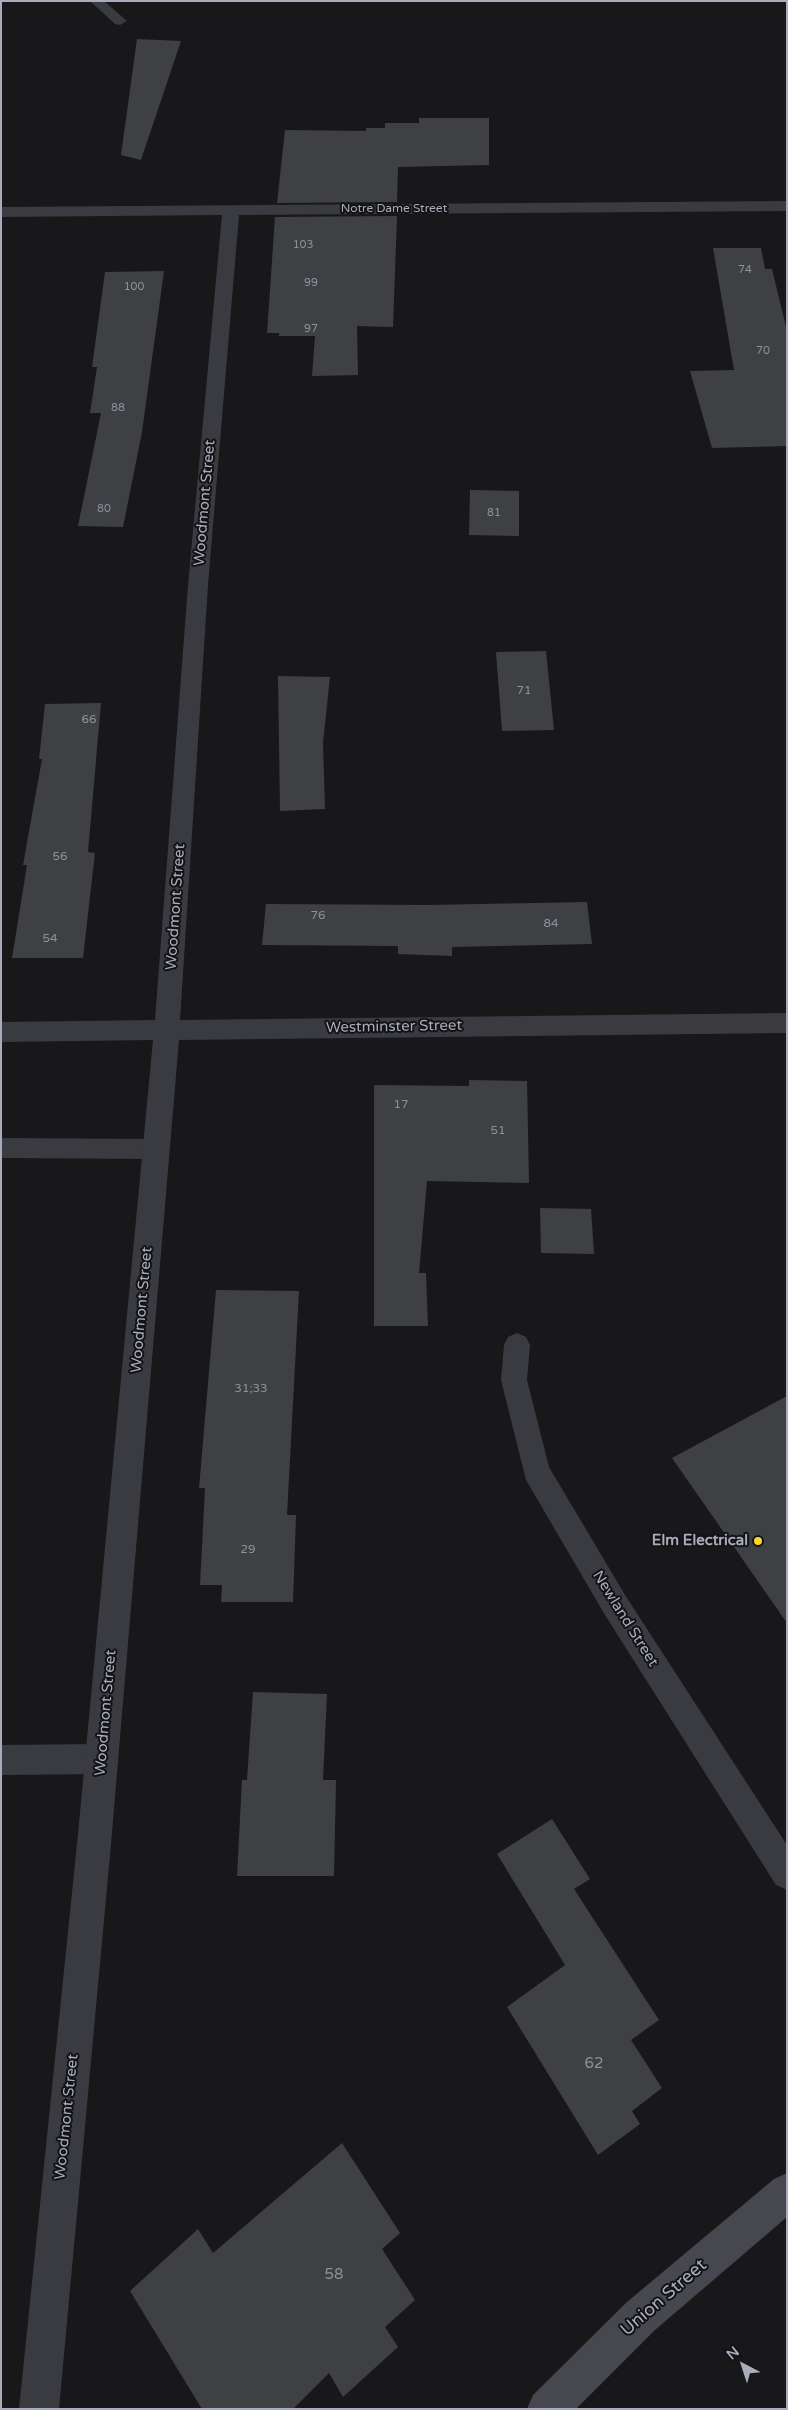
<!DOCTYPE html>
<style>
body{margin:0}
#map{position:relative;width:788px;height:2410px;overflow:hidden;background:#18181a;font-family:"Varela Round",sans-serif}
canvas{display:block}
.frame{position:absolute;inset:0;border:2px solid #a9acba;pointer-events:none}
.north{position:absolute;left:718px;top:2340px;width:50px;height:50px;-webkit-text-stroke:4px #131315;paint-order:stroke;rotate:320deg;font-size:14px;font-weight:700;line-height:20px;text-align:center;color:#a9acba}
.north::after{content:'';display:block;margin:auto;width:18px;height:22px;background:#a9acba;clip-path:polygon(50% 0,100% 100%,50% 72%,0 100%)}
</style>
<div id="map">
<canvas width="788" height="2410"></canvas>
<div class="frame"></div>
<div class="north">N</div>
</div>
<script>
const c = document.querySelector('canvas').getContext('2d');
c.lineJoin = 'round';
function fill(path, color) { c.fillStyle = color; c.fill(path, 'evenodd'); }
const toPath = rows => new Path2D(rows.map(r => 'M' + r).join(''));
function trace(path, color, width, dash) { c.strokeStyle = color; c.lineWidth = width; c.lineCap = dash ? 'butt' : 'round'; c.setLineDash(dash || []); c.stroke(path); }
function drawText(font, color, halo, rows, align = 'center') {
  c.font = font + ' "Varela Round",sans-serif'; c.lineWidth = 4; c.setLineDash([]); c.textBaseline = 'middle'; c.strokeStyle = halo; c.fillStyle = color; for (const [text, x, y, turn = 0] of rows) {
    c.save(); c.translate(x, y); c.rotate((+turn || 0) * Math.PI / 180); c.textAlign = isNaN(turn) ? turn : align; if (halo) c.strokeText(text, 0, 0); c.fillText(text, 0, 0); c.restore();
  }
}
const building = toPath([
 [137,39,181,41,141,160,121,155],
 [419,118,489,118,489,165,398,167,397,202,277,203,285,130,366,131,366,128,385,128,385,123,419,123],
 [397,216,393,327,357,326,358,375,312,376,315,336,279,336,279,333,267,333,275,217],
 [713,248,761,248,765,269,772,269,787,331,787,446,712,448,690,371,734,370],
 [164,271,142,432,123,527,78,526,101,413,90,413,97,367,92,367,105,272],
 [470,490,519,491,519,536,469,535],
 [546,651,554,730,502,731,496,652],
 [278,676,330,677,323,743,325,809,280,811],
 [101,703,88,852,95,853,83,958,12,958,27,865,23,865,42,759,39,759,45,704],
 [587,902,592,944,452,947,452,956,398,954,398,946,262,945,266,904,427,905],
 [469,1080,527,1081,529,1183,427,1181,419,1273,426,1273,428,1326,374,1326,374,1085,469,1086],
 [540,1208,591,1209,594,1254,541,1253],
 [216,1290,299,1291,287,1515,296,1515,293,1602,221,1602,222,1585,200,1585,205,1488,199,1488],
 [787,1396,787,1623,672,1458],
 [253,1692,327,1694,323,1780,336,1780,334,1876,237,1876,242,1780,247,1780],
 [552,1819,590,1879,574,1889,659,2020,631,2040,662,2088,632,2111,640,2124,598,2155,507,2007,565,1965,497,1854],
 [342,2143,400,2233,382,2249,415,2300,385,2327,398,2347,343,2397,329,2373,293,2409,202,2409,130,2291,198,2229,213,2253]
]);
const lane = toPath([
 [90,1,104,1,127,21,120,25,115,24,90,1],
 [1,1138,157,1139,166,1142,169,1149,166,1156,157,1159,1,1158,1,1138],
 [517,1333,526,1337,530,1345,527,1380,549,1467,625,1595,787,1845,787,1890,776,1885,605,1615,526,1480,501,1380,504,1345,508,1337,517,1333],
 [101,1744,112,1748,116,1759,112,1770,101,1774,1,1775,1,1745,101,1744]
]);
const street = toPath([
 [787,201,787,211,239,215,208,585,180,1020,787,1013,787,1033,179,1040,111,1844,59,2409,19,2409,77,1844,153,1040,1,1042,1,1022,155,1020,188,585,222,215,1,217,1,207,787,201]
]);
const secondary = toPath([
 [787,2173,787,2217,655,2330,576,2409,527,2409,533,2395,627,2302,774,2179,787,2173]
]);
const markers = [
 [758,1541,5,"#fad630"]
];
const farNumbernames = [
 ["103",303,245],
 ["74",745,270],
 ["99",311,283],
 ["100",134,287],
 ["97",311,329],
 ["70",763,351],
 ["88",118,408],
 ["80",104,509],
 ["81",494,513]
];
const farStreetnames = [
 ["Notre Dame Street",394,209]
];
const numberNames = [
 ["71",524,691],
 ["66",89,720],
 ["56",60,857],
 ["76",318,916],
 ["84",551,924],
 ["54",50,939],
 ["17",401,1105],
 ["51",498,1131],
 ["31;33",251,1389],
 ["29",248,1550]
];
const streetNames = [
 ["Woodmont Street",205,503,-85],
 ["Woodmont Street",176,907,-86],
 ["Westminster Street",394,1027,-1],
 ["Woodmont Street",142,1310,-85],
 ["Newland Street",625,1619,58],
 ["Woodmont Street",106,1713,-85],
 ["Woodmont Street",67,2117,-84]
];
const poiNames = [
 ["Elm Electrical",748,1541]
];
const nearNumbernames = [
 ["62",594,2064],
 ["58",334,2275]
];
const nearStreetnames = [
 ["Union Street",664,2298,-41]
];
fill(building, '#3f4044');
fill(lane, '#3a3a41');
fill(street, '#3a3a41');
fill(secondary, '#46474f');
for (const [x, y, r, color] of markers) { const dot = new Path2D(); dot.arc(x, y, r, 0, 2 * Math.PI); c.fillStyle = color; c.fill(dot); trace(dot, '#131315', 2); }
drawText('11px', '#8e919c', null, farNumbernames);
drawText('12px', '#a9acba', '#131315', farStreetnames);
drawText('12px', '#8e919c', null, numberNames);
drawText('15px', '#a9acba', '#131315', streetNames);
drawText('bold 15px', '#a9acba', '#131315', poiNames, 'right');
drawText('15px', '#8e919c', null, nearNumbernames);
drawText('18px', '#a9acba', '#131315', nearStreetnames);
</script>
